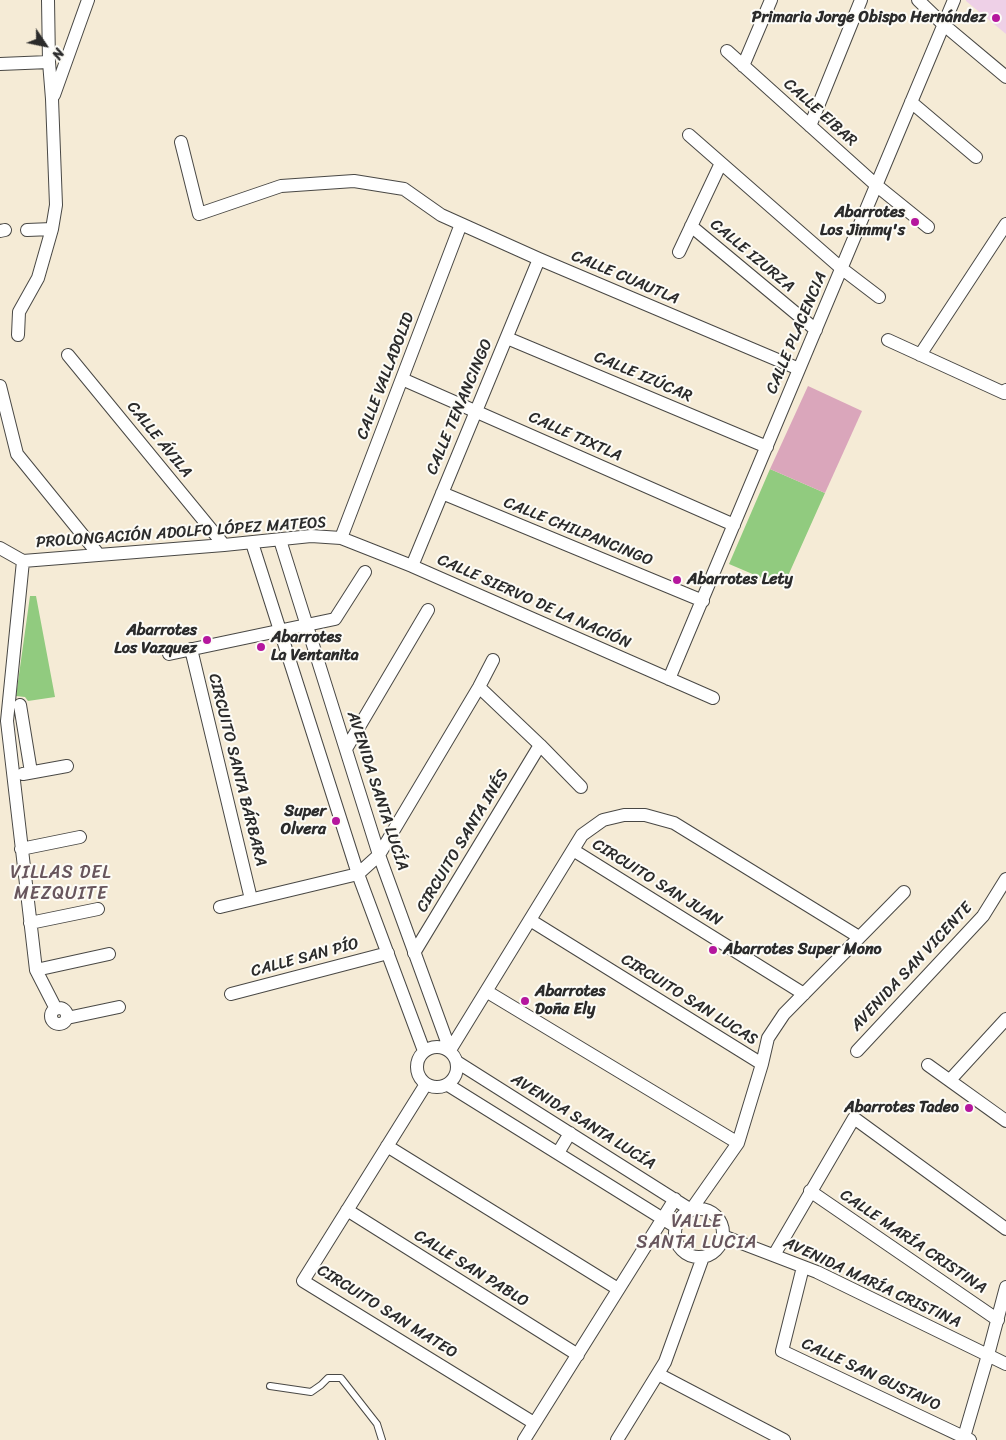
<!DOCTYPE html>
<meta charset="utf-8">
<style>
body{margin:0}
#map{position:relative;width:1006px;height:1440px;overflow:hidden;background:#f5ebd6;font-family:Sriracha,sans-serif}
canvas{display:block}
.north{position:absolute;left:20px;top:20px;width:50px;height:50px;-webkit-text-stroke:4px #fdfcf7;paint-order:stroke;rotate:124deg;font-size:14px;font-weight:700;line-height:20px;text-align:center;color:#2b2b2b}
.north::after{content:'';display:block;margin:auto;width:18px;height:22px;background:#2b2b2b;clip-path:polygon(50% 0,100% 100%,50% 72%,0 100%)}
</style>
<div id="map">
<canvas width="1006" height="1440"></canvas>
<div class="north">N</div>
</div>
<script>
const c = document.querySelector('canvas').getContext('2d');
c.lineJoin = 'round';
function fill(path, color) { c.fillStyle = color; c.fill(path, 'evenodd'); }
const toPath = rows => new Path2D(rows.map(r => 'M' + r).join(''));
function trace(path, color, width, dash) { c.strokeStyle = color; c.lineWidth = width; c.lineCap = dash ? 'butt' : 'round'; c.setLineDash(dash || []); c.stroke(path); }
function drawText(font, color, halo, rows, align = 'center') {
  c.font = font + ' Sriracha,sans-serif'; c.lineWidth = 4; c.setLineDash([]); c.textBaseline = 'middle'; c.strokeStyle = halo; c.fillStyle = color; for (const [text, x, y, turn = 0] of rows) {
    c.save(); c.translate(x, y); c.rotate((+turn || 0) * Math.PI / 180); c.textAlign = isNaN(turn) ? turn : align; if (halo) c.strokeText(text, 0, 0); c.fillText(text, 0, 0); c.restore();
  }
}
const built = toPath([
 [966,0,1006,0,1006,34,966,1]
]);
const green = toPath([
 [770,469,825,493,783,587,729,564],
 [30,596,36,596,55,697,28,701,25,697,16,696]
]);
const building = toPath([
 [808,386,862,411,825,493,770,469]
]);
const lane = toPath([
 [270,1386,311,1392,321,1385,328,1378,341,1378,377,1424,382,1440]
]);
const street = toPath([
 [918,0,944,25,1006,77],
 [727,51,876,185,928,227],
 [0,64,49,62],
 [743,66,771,0],
 [54,95,88,0],
 [911,102,976,157],
 [810,126,861,0],
 [689,135,841,268,879,297],
 [181,142,199,214,281,186,354,181,404,189,441,215,539,259,799,369],
 [691,226,816,330],
 [27,230,52,229],
 [0,231,5,230],
 [679,252,721,163],
 [18,335,19,312,38,278,52,229,56,205,52,99,49,62,48,0],
 [507,338,767,447],
 [888,340,1004,393,1006,390],
 [68,355,224,545],
 [920,355,1006,224],
 [402,379,734,525],
 [0,386,17,454,99,555],
 [442,493,703,601],
 [341,538,461,224],
 [280,540,379,855,450,1050],
 [252,543,358,874,424,1051],
 [0,548,23,561],
 [23,561,224,545,311,536,341,538,412,566,713,698],
 [23,561,7,721,36,970,56,1009],
 [412,566,539,259],
 [191,649,251,899],
 [169,654,335,619,365,572],
 [669,679,954,0],
 [479,687,540,745,581,787],
 [20,705,31,772],
 [346,749,428,610],
 [23,774,67,766],
 [21,849,80,837],
 [573,850,804,994],
 [220,907,358,874,379,855,479,687,493,660],
 [530,920,762,1064],
 [30,923,98,909],
 [414,953,540,745],
 [36,970,109,954],
 [486,991,738,1143],
 [231,994,388,953],
 '51 1016a8 8 0 1 1 16 0a8 8 0 1 1-16 0Z',
 [67,1018,119,1007],
 '417 1067a20 20 0 1 1 40 0a20 20 0 1 1-40 0Z',
 [450,1050,582,835,603,820,624,815,645,815,674,823,859,937],
 [857,1051,983,916,1006,879],
 [457,1062,691,1210,738,1143,762,1064,768,1038,784,1014,904,892],
 [928,1065,1006,1121],
 [950,1080,1006,1019],
 [426,1084,303,1281,534,1423],
 [448,1085,676,1227],
 [387,1146,618,1289],
 [558,1153,570,1133],
 [810,1191,998,1320],
 '675 1233a24 24 0 1 1 48 0a24 24 0 1 1-48 0Z',
 [347,1210,578,1355],
 [723,1236,817,1272,1006,1364],
 [774,1255,854,1118,1006,1229],
 [803,1267,782,1351,970,1440],
 [658,1374,784,1440],
 [964,1437,988,1355,1006,1287],
 [524,1440,675,1199],
 [617,1440,665,1362,703,1257]
]);
const markers = [
 [996,18,5,"#b5179e"],
 [915,222,5,"#b5179e"],
 [677,580,5,"#b5179e"],
 [207,640,5,"#b5179e"],
 [261,647,5,"#b5179e"],
 [336,821,5,"#b5179e"],
 [713,950,5,"#b5179e"],
 [525,1001,5,"#b5179e"],
 [969,1108,5,"#b5179e"]
];
const poiNames = [
 ["Primaria Jorge Obispo Hernández",986,18],
 ["Abarrotes",905,213],
 ["Los Jimmy's",905,231],
 ["Abarrotes Lety",687,580,"left"],
 ["Abarrotes",197,631],
 ["Los Vazquez",197,649],
 ["Abarrotes",271,638,"left"],
 ["La Ventanita",271,656,"left"],
 ["Super",326,812],
 ["Olvera",326,830],
 ["Abarrotes Super Mono",723,950,"left"],
 ["Abarrotes",535,992,"left"],
 ["Doña Ely",535,1010,"left"],
 ["Abarrotes Tadeo",959,1108]
];
const streetNames = [
 ["CALLE EIBAR",820,113,42],
 ["CALLE IZURZA",752,256,40],
 ["CALLE CUAUTLA",625,278,23],
 ["CALLE PLACENCIA",797,333,-67],
 ["CALLE VALLADOLID",386,376,-69],
 ["CALLE IZÚCAR",643,377,23],
 ["CALLE TENANCINGO",460,407,-67],
 ["CALLE TIXTLA",575,437,24],
 ["CALLE ÁVILA",159,440,51],
 ["CALLE CHILPANCINGO",578,532,22],
 ["PROLONGACIÓN ADOLFO LÓPEZ MATEOS",181,533,-4],
 ["CALLE SIERVO DE LA NACIÓN",534,602,24],
 ["CIRCUITO SANTA BÁRBARA",237,770,76],
 ["AVENIDA SANTA LUCÍA",377,791,72],
 ["CIRCUITO SANTA INÉS",463,841,-59],
 ["CIRCUITO SAN JUAN",657,883,32],
 ["CALLE SAN PÍO",305,958,-15],
 ["AVENIDA SAN VICENTE",912,967,-47],
 ["CIRCUITO SAN LUCAS",689,1000,32],
 ["AVENIDA SANTA LUCÍA",583,1122,32],
 ["CALLE MARÍA CRISTINA",913,1242,34],
 ["CALLE SAN PABLO",471,1269,32],
 ["AVENIDA MARÍA CRISTINA",872,1283,25],
 ["CIRCUITO SAN MATEO",387,1312,32],
 ["CALLE SAN GUSTAVO",871,1375,25]
];
const neighbourhoodNames = [
 ["VILLAS DEL",61,873],
 ["MEZQUITE",61,894],
 ["VALLE",697,1222],
 ["SANTA LUCIA",697,1243]
];
fill(built, '#eed0e7');
fill(green, '#91cb7f');
fill(building, '#daa6bb');
trace(lane, '#494845', 8);
trace(street, '#494845', 14);
trace(lane, '#fff', 6);
trace(street, '#fff', 12);
for (const [x, y, r, color] of markers) { const dot = new Path2D(); dot.arc(x, y, r, 0, 2 * Math.PI); c.fillStyle = color; c.fill(dot); trace(dot, '#fdfcf7', 2); }
drawText('bold 16px', '#2b2b2b', '#fdfcf7', poiNames, 'right');
drawText('16px', '#2b2b2b', '#fdfcf7', streetNames);
c.letterSpacing = '1px';
drawText('18px', '#68565d', '#fdfcf7', neighbourhoodNames);
c.letterSpacing = '0px';
</script>
